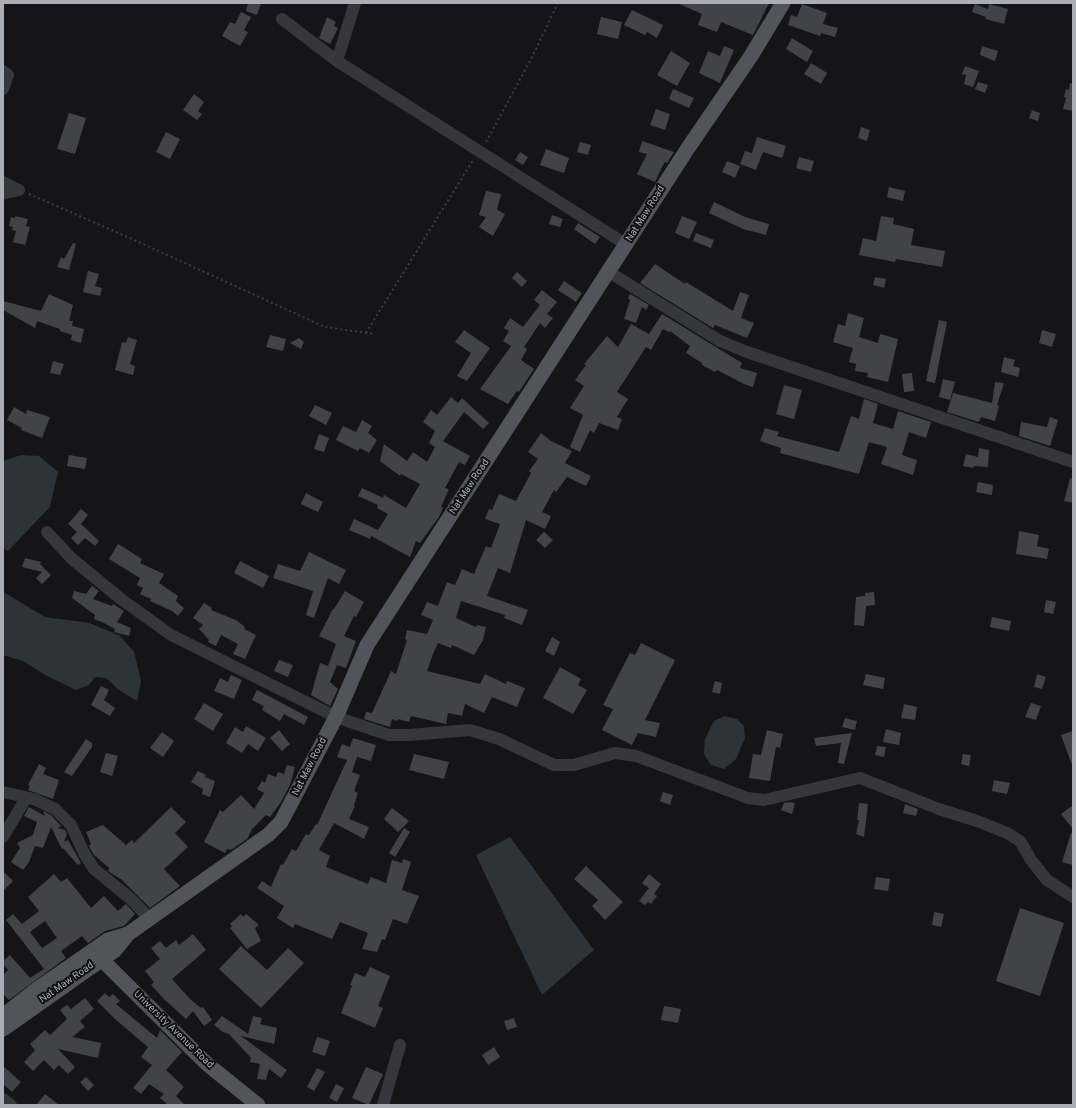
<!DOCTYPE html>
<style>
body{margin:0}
#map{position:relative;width:1076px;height:1108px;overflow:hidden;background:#151517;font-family:Overpass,sans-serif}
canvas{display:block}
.frame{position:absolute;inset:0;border:4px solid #a8adb6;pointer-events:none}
</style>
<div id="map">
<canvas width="1076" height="1108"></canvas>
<div class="frame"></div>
</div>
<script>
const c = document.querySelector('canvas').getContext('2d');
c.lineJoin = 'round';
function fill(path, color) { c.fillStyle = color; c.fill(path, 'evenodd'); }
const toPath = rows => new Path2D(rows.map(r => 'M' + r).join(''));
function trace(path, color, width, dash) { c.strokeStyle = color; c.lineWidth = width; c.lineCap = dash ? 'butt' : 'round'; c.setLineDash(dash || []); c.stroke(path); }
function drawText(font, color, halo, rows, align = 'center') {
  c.font = font + ' Overpass,sans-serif'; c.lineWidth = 4; c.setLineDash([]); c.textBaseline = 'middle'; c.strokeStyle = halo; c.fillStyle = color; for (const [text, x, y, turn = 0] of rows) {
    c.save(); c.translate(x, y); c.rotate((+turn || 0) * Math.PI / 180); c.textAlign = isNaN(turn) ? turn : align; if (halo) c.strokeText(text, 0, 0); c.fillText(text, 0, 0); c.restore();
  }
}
const water = toPath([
 [21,455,39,456,58,472,50,507,8,551,3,548,3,461],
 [3,592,45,617,90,623,120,636,134,652,141,681,137,701,119,690,106,678,95,677,89,685,76,690,45,675,23,661,3,655],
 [725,716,737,719,744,726,745,738,736,759,724,769,711,765,704,754,705,739,714,721],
 [510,837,594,950,542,995,476,855]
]);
const building = toPath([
 [248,3,261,3,257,15,246,11],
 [677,3,769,3,753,35,721,22,717,32,698,25,702,14],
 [802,4,827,13,823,24,838,28,835,37,821,33,820,36,788,25,791,15,797,17],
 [975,4,988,9,989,4,1008,9,1004,24,985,19,986,17,972,12],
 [632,10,663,25,657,38,647,32,645,35,624,25],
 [241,12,251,17,244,30,248,32,240,46,222,36,230,22,235,24],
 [327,17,336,22,334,26,338,28,330,44,319,38],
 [601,17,622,22,618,39,597,34],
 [792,38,813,51,807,62,786,49],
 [724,46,734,50,720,83,699,73,708,51,720,56],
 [982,46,998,51,995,61,980,55],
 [671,51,690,63,677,86,657,75],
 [811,63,827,73,821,84,804,74],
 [965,66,979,71,973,87,964,84,966,75,962,74],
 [978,82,988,85,985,93,975,89],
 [1070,83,1073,84,1073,111,1063,109,1066,98,1064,97,1066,89,1069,90],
 [673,89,694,98,689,108,669,99],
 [194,94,204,102,198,111,202,114,197,120,183,110],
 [656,109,670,114,665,130,650,125],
 [1032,110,1040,113,1038,121,1029,118],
 [69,113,86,118,75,154,57,149],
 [861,127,870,130,867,141,858,138],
 [166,132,180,139,170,159,156,152],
 [757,137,786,146,782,158,763,152,756,170,740,164,745,151,752,153],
 [642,141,674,152,667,163,665,162,662,167,655,182,637,174,647,154,639,152],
 [580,142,591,145,588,155,577,152],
 [546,149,569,158,564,173,540,165],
 [520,152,528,157,523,165,515,160],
 [799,157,814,161,811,172,796,168],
 [727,161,740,166,735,178,722,172],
 [889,187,905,191,903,201,887,197],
 [486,191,501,194,497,210,505,214,493,236,479,227,486,217,479,215],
 [714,202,745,217,769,224,766,235,743,229,709,213],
 [552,215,563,219,560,227,549,224],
 [15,216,28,219,26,226,30,227,25,245,13,242,16,231,12,230,13,227,9,226,11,217,15,218],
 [682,216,697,222,689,239,675,233],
 [881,216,894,218,893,224,914,229,911,245,945,251,942,267,896,259,895,262,859,255,863,238,876,241],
 [578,223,600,237,595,244,574,229],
 [696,233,714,240,711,248,693,241],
 [73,243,76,244,69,270,57,267,61,257,64,259],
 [655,264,685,284,686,282,733,311,740,292,749,295,741,318,754,323,747,338,715,325,713,328,640,283],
 [88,271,99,274,95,286,102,288,100,296,83,292],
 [517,272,527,281,522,287,512,278],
 [875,277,886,279,884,288,873,285],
 [564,281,582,293,576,302,558,290],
 [542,290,557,302,547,314,553,318,545,328,540,323,524,347,527,349,521,360,534,369,519,392,517,391,508,404,480,389,511,346,503,341,509,331,504,328,510,318,523,327,540,305,534,300],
 [49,294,73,305,69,321,73,321,72,326,84,329,81,343,71,340,72,335,60,331,60,329,37,321,35,328,3,310,3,301,41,311],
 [630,294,649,305,646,310,642,307,636,323,624,319,630,300,628,298],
 [848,313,864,318,859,337,878,343,880,334,898,339,888,382,867,377,868,373,855,371,856,364,849,362,853,348,833,342,838,324,845,326],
 [662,314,742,363,740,368,757,373,753,387,744,384,717,370,715,372,702,365,702,363,686,353,690,346,670,331,669,332,663,329,651,350,646,347,617,392,628,399,617,417,622,419,618,430,599,423,594,433,590,430,580,452,570,447,583,415,570,408,584,386,575,380,586,365,584,364,607,336,618,347,631,324,649,334],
 [939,320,947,322,935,383,926,381],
 [464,330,490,348,467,381,457,376,471,353,455,342],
 [1042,330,1056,334,1052,347,1039,343],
 [270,335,286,339,283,351,266,347],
 [128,337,137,340,130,364,135,366,133,375,115,370,122,342,126,343],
 [299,338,304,342,301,349,290,343],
 [1004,357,1015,360,1013,366,1020,368,1018,377,1001,372],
 [53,361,64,364,60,375,50,373],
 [912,373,914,391,904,392,902,374],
 [943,379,955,382,950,400,939,397],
 [995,382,1004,383,997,405,999,406,995,421,981,417,979,422,947,412,953,393,992,403],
 [784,385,802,390,794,419,776,414],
 [451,397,458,403,462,398,489,423,483,429,464,412,443,441,470,456,465,465,459,462,445,488,449,489,441,507,443,508,439,517,420,543,416,541,410,557,371,536,370,539,349,530,354,519,378,530,388,514,377,508,378,505,358,496,362,488,383,498,384,495,406,508,420,484,401,474,400,476,380,461,384,444,407,461,413,452,427,462,435,447,429,443,435,431,423,422,431,410,437,415],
 [864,399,878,404,873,423,893,429,898,411,931,422,926,438,909,432,902,455,917,460,913,475,881,464,887,447,869,442,859,474,780,453,781,448,760,441,765,428,779,432,777,436,839,452,851,416,859,419],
 [315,405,332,413,326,425,309,416],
 [14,407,26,414,27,410,50,417,42,438,21,430,22,428,7,420],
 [1050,417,1058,420,1050,446,1019,436,1021,422,1047,427],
 [362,420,372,426,368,433,377,440,369,453,360,448,358,451,336,440,343,426,356,432],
 [541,433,551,441,572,451,565,463,591,476,586,486,567,477,556,492,554,490,542,512,551,516,545,529,526,520,510,573,498,568,487,596,528,610,522,625,504,618,505,615,461,601,456,618,476,627,477,625,486,627,483,640,474,655,452,645,451,648,438,643,433,654,427,671,480,684,485,674,506,684,507,681,525,688,517,707,492,697,484,713,465,704,462,716,448,713,446,724,411,716,409,722,398,719,397,721,392,719,390,727,364,719,366,712,372,713,391,671,396,674,407,640,405,639,407,630,427,634,433,620,421,615,427,602,438,606,447,582,455,585,462,569,474,574,486,546,491,548,500,524,485,519,489,509,492,510,499,494,516,501,531,473,529,471,538,459,528,452],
 [319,434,329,438,324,452,314,449],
 [979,448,989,450,988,467,974,466,973,468,963,466,966,454,978,457],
 [69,455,87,458,85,469,67,466],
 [1070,478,1073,479,1073,503,1064,501],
 [978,482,993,485,992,495,976,492],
 [306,493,323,502,318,512,301,504],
 [81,509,88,515,81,524,99,541,95,546,85,538,78,545,71,538,77,532,68,524],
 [1019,531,1039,535,1037,546,1049,549,1047,559,1016,554],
 [544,532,553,540,545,548,536,540],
 [118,544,142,559,140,563,164,574,159,583,178,596,176,601,184,608,178,616,172,611,150,601,151,599,140,594,143,588,137,585,140,578,109,559],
 [309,552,346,570,339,584,328,578,314,618,306,615,313,591,273,578,278,564,300,571],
 [25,558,41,562,40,564,51,575,42,584,36,578,42,572,22,567],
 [240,561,269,576,263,588,234,573],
 [92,586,99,591,93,599,112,606,113,604,124,611,117,622,131,628,129,636,114,632,115,629,104,623,94,619,95,615,72,598,74,591,86,594],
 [345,591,364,602,356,617,354,616,344,636,356,641,346,668,337,665,330,682,338,689,330,706,311,695,320,663,328,666,336,644,319,636,333,609,334,609],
 [874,592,875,605,866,606,864,626,854,625,856,597,865,596,865,593],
 [1046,600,1056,602,1053,614,1044,612],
 [204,603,212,608,211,610,236,620,245,627,244,629,256,635,245,659,233,654,238,644,221,635,216,646,208,642,209,640,199,629,203,625,193,618],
 [992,617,1011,621,1009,631,990,627],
 [552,637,560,642,554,656,545,651],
 [641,643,675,660,645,720,660,723,656,737,638,733,632,745,602,730,613,709,603,705,630,653,635,655],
 [279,660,293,665,288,677,274,671],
 [560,667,581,679,578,685,587,690,573,714,543,698],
 [866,674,885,678,883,689,863,685],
 [1037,674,1046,677,1042,689,1034,687],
 [231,675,242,680,234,699,214,691,220,678,228,682],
 [715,681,722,683,720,694,712,692],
 [101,686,109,690,104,700,115,708,110,716,91,705],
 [257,690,308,717,304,725,284,714,280,721,262,710,264,706,252,700],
 [204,703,223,714,213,731,194,719],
 [1031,703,1041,706,1036,720,1025,717],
 [904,704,917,707,915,720,901,718],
 [845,718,857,721,855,730,842,727],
 [246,726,266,738,258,751,248,744,242,753,226,743,235,727,243,732],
 [886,729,901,733,899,745,883,742],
 [279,730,290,744,282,751,270,738],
 [767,730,783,734,780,748,776,747,770,781,749,778,753,754,761,755],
 [1073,731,1073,765,1072,765,1061,735],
 [162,732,174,741,163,757,150,748],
 [852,733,844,764,838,763,841,743,816,746,814,738],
 [353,738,376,745,371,761,357,757,352,772,360,775,354,791,358,793,354,805,355,806,349,819,369,827,364,839,334,823,319,850,330,856,326,867,368,884,371,877,386,883,392,860,402,863,403,859,411,862,402,890,419,896,407,924,393,919,385,940,382,939,377,952,362,949,368,933,340,922,332,939,295,924,293,928,277,918,284,906,257,888,262,881,271,887,281,864,283,865,292,849,296,851,306,834,309,835,316,824,317,825,347,760,337,757,342,744,350,747],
 [86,739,92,743,92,747,72,776,64,772],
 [877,746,886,747,884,757,875,755],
 [106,753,118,756,112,776,100,772],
 [414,754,449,762,444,779,409,770],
 [963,754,971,755,969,766,961,764],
 [39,764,46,768,43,774,59,780,53,799,28,790,30,786,28,785],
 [287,765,295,767,290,785,281,802,270,817,266,815,252,829,247,839,231,850,227,849,225,853,204,842,220,810,223,812,241,795,254,809,264,793,257,789,262,781,265,783,268,774,276,777,278,772,284,774],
 [198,771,206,775,205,777,215,781,210,797,202,794,203,789,191,782],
 [994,780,1010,783,1007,794,992,791],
 [663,792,673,795,670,805,660,801],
 [790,802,795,803,792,814,781,810,784,803],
 [859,803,868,804,864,837,856,834,859,820,857,820],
 [905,804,918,809,916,816,903,813],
 [1073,805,1073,829,1061,814],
 [29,807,45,816,43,811,51,815,61,826,58,828,65,830,67,834,64,842,68,840,81,863,78,865,63,848,62,849,51,827,43,848,35,846,29,862,23,870,11,862,20,848,17,843,33,835,37,822,24,816],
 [171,807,186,822,175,833,188,847,164,869,180,886,150,908,122,880,108,871,109,868,94,855,89,846,91,844,86,832,103,825,126,845,132,840,134,843],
 [392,808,409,821,398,832,384,819],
 [404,828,410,832,395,857,389,853],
 [1071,833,1073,833,1073,865,1062,862],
 [586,866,623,902,605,920,592,906,598,900,574,879],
 [3,871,13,881,3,891],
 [54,874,61,882,67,878,91,908,104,896,118,911,126,904,135,914,124,926,105,931,88,943,82,936,61,951,66,958,9,1000,3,994,3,975,8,970,3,964,3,961,10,955,30,978,44,969,6,920,13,914,22,924,39,911,28,897],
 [45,921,57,938,42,948,30,932],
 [649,874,661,884,654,894,657,896,651,904,648,902,645,905,639,901,649,888,642,883],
 [876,877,890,879,888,891,874,889],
 [1020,908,1064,923,1040,996,996,981],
 [934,912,944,914,941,927,932,925],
 [241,914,243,917,246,914,259,925,255,928,261,941,247,949,230,928,232,926,230,924],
 [193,934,206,950,172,979,190,999,201,1008,203,1007,212,1020,204,1026,193,1011,186,1019,164,999,151,985,154,982,145,971,160,959,151,948,160,941,166,948,176,940,179,945],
 [241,946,267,970,288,948,304,963,261,1008,219,969],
 [370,967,390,976,378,1006,383,1008,375,1028,341,1013,352,986,350,985,355,973,365,977],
 [105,993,109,997,113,994,120,1001,116,1004,157,1038,160,1030,182,1052,166,1070,184,1087,176,1096,185,1105,168,1105,160,1098,164,1094,149,1084,141,1094,133,1088,152,1065,141,1057,148,1047,116,1020,97,1001],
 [85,998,94,1009,80,1021,85,1027,72,1037,101,1043,98,1058,58,1049,75,1067,68,1074,59,1065,54,1070,44,1060,33,1071,24,1062,35,1050,30,1044,45,1030,50,1035,67,1019,60,1010,67,1005,71,1009],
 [664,1006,681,1009,678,1023,661,1020],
 [222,1016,248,1034,253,1016,262,1018,260,1024,277,1028,274,1044,241,1036,287,1070,281,1078,269,1069,266,1080,257,1079,260,1064,250,1062,251,1058,229,1034,223,1032,214,1025],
 [514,1018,517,1027,507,1030,504,1021],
 [317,1037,330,1041,325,1056,312,1052],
 [494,1047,500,1057,488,1065,482,1055],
 [3,1066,21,1082,12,1092,3,1084],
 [366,1067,383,1074,369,1105,352,1098],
 [317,1068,325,1072,314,1091,307,1087],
 [86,1077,94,1085,88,1091,80,1082],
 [336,1084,344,1088,337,1102,329,1098],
 [45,1094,59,1105,36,1105]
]);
const path = toPath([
 [486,142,530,61,558,3],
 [29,194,132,239,325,327,374,334],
 [366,333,473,160]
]);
const minor = toPath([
 [282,19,337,61,627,245],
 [337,61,355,3],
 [3,71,8,75,3,89],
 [3,182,19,190],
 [3,193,19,190],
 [609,272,720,341,747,352,1073,462],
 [47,532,71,558,121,599,171,635,336,717,389,735,409,735,470,730,499,739,554,765,574,765,615,753,636,756,748,798,764,800,860,778,939,809,980,822,1007,833,1020,841,1031,860,1047,880,1073,897],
 [3,792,34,799,55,809,71,825,84,853,94,869,131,899,149,918],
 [3,837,26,798],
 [3,1099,11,1105],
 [383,1105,400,1045]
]);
const major = toPath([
 [93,951,207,1064,258,1105],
 [3,1016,36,990,108,940,128,934],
 [3,1029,115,950,128,934,268,835,281,822,336,717,367,645,688,148,751,56,783,3]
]);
const streetNames = [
 ["Nat Maw Road",646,214,-58],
 ["Nat Maw Road",470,487,-57],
 ["Nat Maw Road",310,767,-63],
 ["Nat Maw Road",67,983,-35],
 ["University Avenue Road",173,1030,44]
];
fill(water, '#2c343a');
fill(building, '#424347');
trace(path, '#3c3e43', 2, [2, 3]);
trace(minor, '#36373c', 12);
trace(major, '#52545b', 15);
drawText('10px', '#a8adb6', '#101012', streetNames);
</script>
